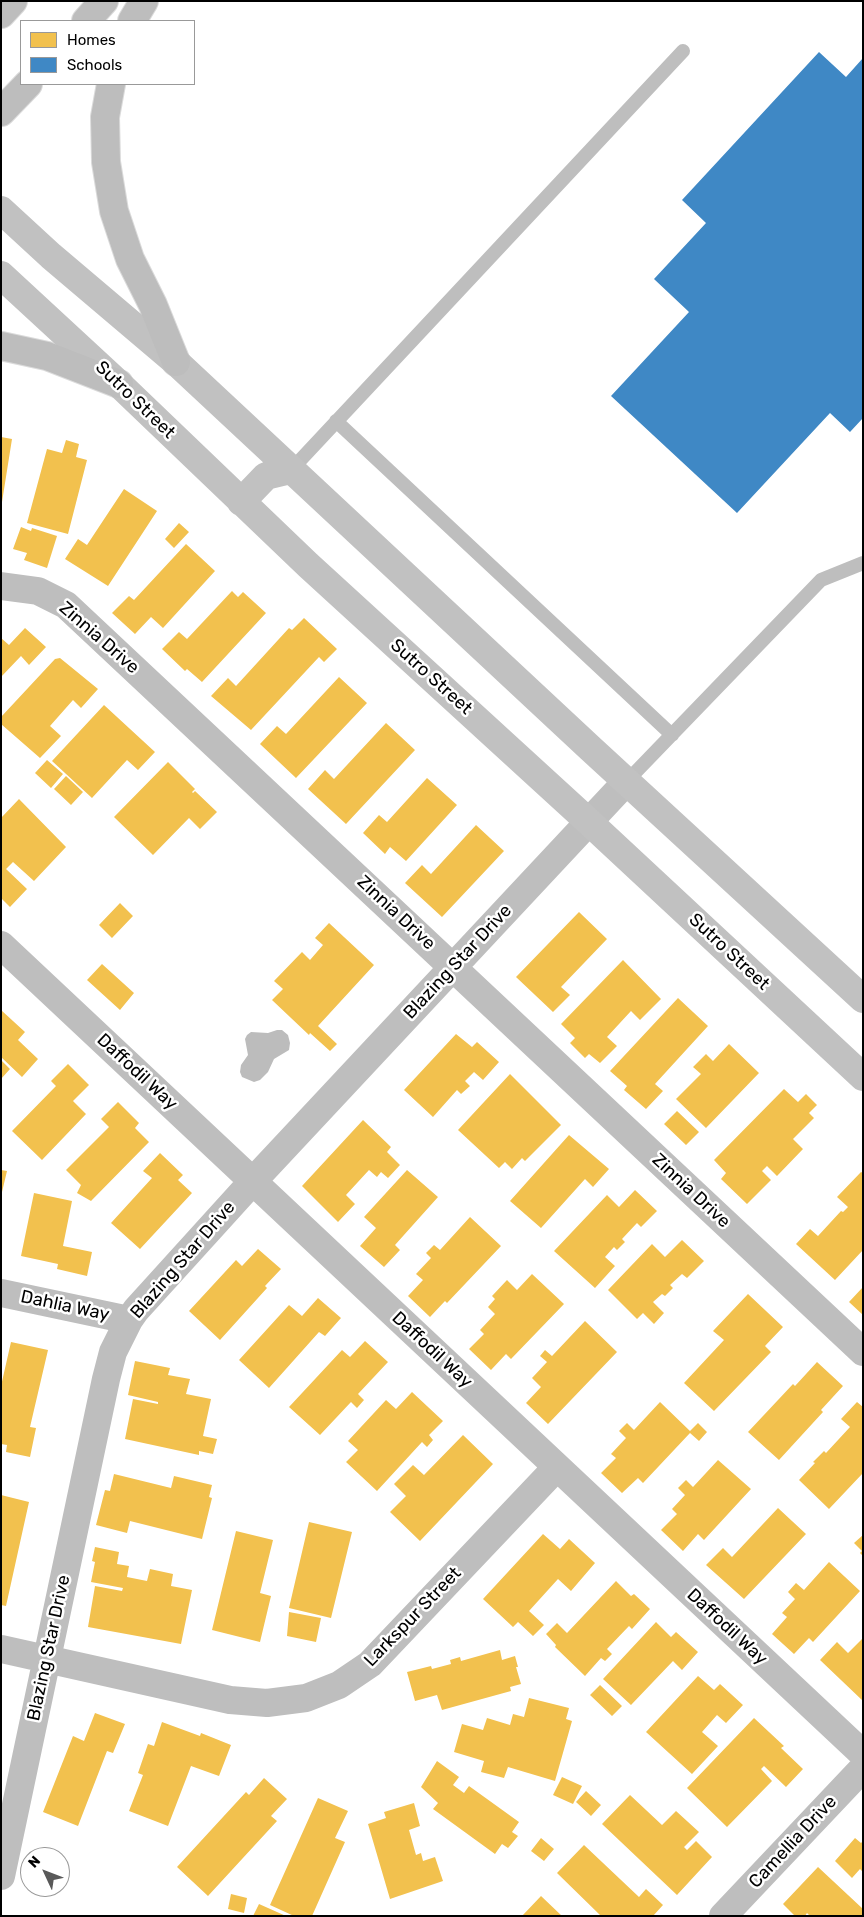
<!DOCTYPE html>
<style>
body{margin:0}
#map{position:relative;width:864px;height:1917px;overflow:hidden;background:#fff;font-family:Rubik,sans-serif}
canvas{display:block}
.frame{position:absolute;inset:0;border:2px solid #000;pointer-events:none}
.legend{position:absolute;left:20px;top:20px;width:175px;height:65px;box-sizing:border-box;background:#fff;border:1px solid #999;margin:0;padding:6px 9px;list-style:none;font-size:15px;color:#000}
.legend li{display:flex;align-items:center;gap:10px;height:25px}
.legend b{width:25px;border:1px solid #999}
.north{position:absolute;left:20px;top:1847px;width:50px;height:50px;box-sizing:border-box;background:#fff;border:1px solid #999;border-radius:50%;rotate:313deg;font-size:14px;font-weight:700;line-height:20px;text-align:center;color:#000}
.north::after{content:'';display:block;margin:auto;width:18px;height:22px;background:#595959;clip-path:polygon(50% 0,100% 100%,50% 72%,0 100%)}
</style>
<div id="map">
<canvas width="864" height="1917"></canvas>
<div class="frame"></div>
<ul class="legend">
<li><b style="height:14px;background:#f2c14e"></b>Homes</li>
<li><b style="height:14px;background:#3f88c5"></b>Schools</li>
</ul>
<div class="north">N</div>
</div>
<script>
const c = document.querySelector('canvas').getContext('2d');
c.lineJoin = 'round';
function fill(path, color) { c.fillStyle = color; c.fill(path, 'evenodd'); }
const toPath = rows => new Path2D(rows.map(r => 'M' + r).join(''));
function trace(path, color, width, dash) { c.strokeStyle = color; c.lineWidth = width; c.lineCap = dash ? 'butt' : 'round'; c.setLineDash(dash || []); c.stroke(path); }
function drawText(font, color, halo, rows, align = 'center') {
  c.font = font + ' Rubik,sans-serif'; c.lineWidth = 5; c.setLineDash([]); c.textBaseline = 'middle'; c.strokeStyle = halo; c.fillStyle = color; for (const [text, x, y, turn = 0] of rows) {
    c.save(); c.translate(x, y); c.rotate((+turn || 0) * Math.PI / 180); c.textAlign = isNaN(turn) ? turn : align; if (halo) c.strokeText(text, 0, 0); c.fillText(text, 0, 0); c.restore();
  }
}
const water = toPath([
 [277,1030,282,1030,288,1035,290,1043,289,1050,274,1059,268,1072,260,1080,254,1082,242,1077,240,1072,241,1065,248,1055,245,1039,247,1035,251,1032,268,1033]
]);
const homes = toPath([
 [1,437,12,439,2,502,1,502],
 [66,440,79,444,76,457,87,460,68,534,27,523,47,449,62,453],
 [124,489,157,511,108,586,65,559,78,539,87,545],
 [179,523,189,532,174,548,165,539],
 [21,527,31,531,32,528,57,536,47,568,24,560,27,553,13,549],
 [186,544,215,571,163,628,151,617,135,634,112,613,129,596,134,600],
 [232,591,238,597,243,592,266,613,202,682,187,669,185,671,162,649,179,632,187,639],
 [304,618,337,649,324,662,319,657,251,730,211,696,228,678,236,686,289,628,292,630],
 [25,628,46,647,29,665,21,656,1,677,1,638,9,645],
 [60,658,98,689,81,708,73,700,50,726,61,736,40,758,1,724,1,717,55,659],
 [339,677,367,703,296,778,260,744,277,726,286,734],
 [104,705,155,752,138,770,127,760,92,798,52,761],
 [386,723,415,750,346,824,308,789,325,770,334,779],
 [47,760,63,774,51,788,35,773],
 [168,762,195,789,192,792,193,793,195,791,217,812,200,829,189,818,153,855,114,817],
 [66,776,83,792,71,805,54,789],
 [427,778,457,805,406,861,390,847,385,854,363,833,379,815,387,822],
 [19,799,66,847,34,881,13,862,6,869,27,889,10,907,1,898,1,818],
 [476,825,504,851,442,917,405,883,422,865,431,874],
 [120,903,133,916,112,938,99,925],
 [579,912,607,939,561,987,570,995,553,1012,516,977],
 [329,923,374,965,318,1026,337,1044,330,1051,310,1033,309,1035,272,1000,283,989,274,981,302,952,310,960,323,945,315,938],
 [623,960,661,999,640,1020,631,1011,607,1037,617,1046,600,1063,589,1054,585,1058,570,1043,575,1038,561,1024],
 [102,964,134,993,120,1010,87,980],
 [678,998,708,1026,655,1084,663,1091,646,1109,624,1090,627,1086,610,1071],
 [1,1010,25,1032,18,1040,38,1059,22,1077,1,1057],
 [456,1034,472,1047,477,1042,499,1062,483,1080,474,1072,465,1081,470,1086,461,1094,457,1090,433,1117,404,1090],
 [729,1044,759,1073,706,1128,676,1099,701,1074,693,1067,706,1054,713,1061],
 [1,1060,10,1069,1,1079],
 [68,1064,89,1085,73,1101,86,1114,42,1160,12,1131,56,1086,51,1081],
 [510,1074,561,1125,525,1161,522,1158,512,1169,505,1162,499,1168,458,1130],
 [784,1089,798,1102,806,1094,817,1105,809,1113,814,1118,793,1139,803,1149,777,1176,767,1166,762,1171,771,1180,747,1204,721,1179,726,1173,714,1160],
 [118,1102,139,1123,135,1128,149,1142,91,1201,77,1193,81,1185,66,1170,109,1127,101,1119],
 [677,1111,699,1132,686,1145,664,1124],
 [363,1120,391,1147,387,1152,400,1165,388,1178,381,1172,377,1177,369,1170,346,1195,355,1204,338,1222,302,1186],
 [569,1135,609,1169,593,1187,585,1179,541,1228,510,1201],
 [160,1153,183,1175,178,1180,192,1193,140,1249,111,1223,152,1178,143,1171],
 [1,1170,7,1171,2,1192,1,1192],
 [407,1170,438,1197,395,1245,400,1250,384,1267,360,1246,376,1228,364,1217],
 [861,1172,863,1173,863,1250,835,1280,796,1244,810,1229,818,1236,841,1211,843,1212,848,1207,837,1197],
 [635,1190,657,1211,641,1227,637,1223,622,1239,625,1242,617,1250,614,1247,605,1257,615,1266,595,1288,554,1251,607,1195,619,1207],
 [34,1193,72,1201,63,1246,92,1252,87,1276,57,1269,58,1264,21,1256],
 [470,1217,501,1246,447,1303,445,1301,430,1317,408,1296,423,1280,416,1274,431,1258,426,1253,434,1245,440,1250],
 [682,1240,704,1261,687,1278,682,1274,670,1285,673,1288,665,1296,662,1294,653,1302,664,1313,654,1324,643,1313,637,1319,608,1290,652,1244,665,1257],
 [258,1249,281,1269,265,1286,267,1288,220,1340,189,1311,236,1260,242,1266],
 [532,1274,564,1304,511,1359,506,1354,491,1370,469,1349,484,1334,480,1330,495,1314,488,1307,495,1299,492,1296,507,1280,517,1290],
 [863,1287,863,1315,849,1302],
 [748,1294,783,1327,765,1346,771,1352,714,1411,684,1383,724,1340,713,1331],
 [318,1298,341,1318,325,1336,319,1332,269,1388,239,1360,289,1305,302,1316],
 [585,1321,617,1352,548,1424,526,1403,541,1387,532,1378,547,1362,540,1356,545,1350,552,1356],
 [365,1341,388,1362,358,1394,364,1400,357,1408,351,1402,320,1435,289,1407,342,1350,350,1357],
 [11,1342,48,1350,30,1427,36,1428,30,1457,6,1452,7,1445,1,1444,1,1386],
 [135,1361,170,1368,168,1375,190,1379,186,1394,211,1399,203,1436,217,1439,213,1454,199,1451,199,1455,125,1439,133,1399,158,1404,158,1402,128,1395],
 [817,1362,843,1386,821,1410,823,1412,779,1460,748,1432,793,1384,795,1386],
 [412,1392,443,1421,429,1435,433,1440,427,1447,422,1442,377,1491,346,1462,358,1450,348,1441,386,1400,396,1409],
 [660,1402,690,1431,698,1423,707,1432,699,1441,690,1433,643,1483,638,1478,622,1493,601,1473,616,1458,611,1454,626,1438,619,1431,627,1423,634,1430],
 [857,1402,863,1407,863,1473,829,1509,799,1480,815,1463,813,1462,824,1451,826,1453,850,1427,841,1419],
 [463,1435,493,1464,420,1541,390,1512,406,1496,394,1484,413,1465,424,1475],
 [718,1460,751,1489,704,1540,698,1534,683,1551,661,1530,677,1514,672,1509,685,1495,678,1488,686,1480,693,1487],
 [114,1474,171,1488,174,1476,212,1485,209,1497,212,1498,202,1539,130,1521,127,1533,96,1525,105,1490,110,1491],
 [1,1495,29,1502,6,1606,1,1605],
 [778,1508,806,1534,744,1599,706,1565,723,1548,732,1557],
 [309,1522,352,1532,331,1618,289,1608],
 [236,1531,273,1540,260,1593,271,1596,260,1642,212,1630],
 [543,1534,560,1549,569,1539,595,1563,571,1591,558,1579,529,1611,544,1625,533,1636,518,1622,513,1627,483,1599],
 [863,1535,863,1556,860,1553,862,1551,854,1543],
 [95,1547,119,1552,117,1564,129,1566,127,1577,147,1581,150,1569,173,1574,171,1586,192,1590,181,1644,88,1627,95,1586,122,1591,123,1588,91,1582,95,1562,92,1561],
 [829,1562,860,1591,813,1642,809,1638,794,1654,772,1634,787,1617,782,1613,795,1599,788,1592,796,1583,804,1590],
 [616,1581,631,1596,634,1594,650,1609,632,1629,629,1626,607,1649,612,1654,605,1661,601,1658,585,1676,555,1647,556,1645,546,1634,557,1623,567,1633],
 [289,1612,321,1618,316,1642,287,1636],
 [656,1622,671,1637,676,1632,698,1652,682,1670,673,1661,631,1705,603,1679],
 [863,1638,863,1701,820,1660,837,1642,848,1653],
 [500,1650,502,1660,515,1656,518,1667,516,1667,521,1684,510,1687,511,1691,442,1710,437,1695,415,1701,407,1672,431,1666,432,1669,451,1664,450,1660,460,1657,461,1661],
 [698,1676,714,1690,720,1684,743,1705,726,1723,717,1715,702,1732,718,1746,692,1774,646,1732],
 [600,1685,622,1706,612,1716,590,1695],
 [529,1698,569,1708,566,1719,572,1721,555,1781,508,1767,504,1778,481,1772,484,1761,454,1752,462,1724,483,1730,487,1718,510,1725,513,1714,524,1717],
 [95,1713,125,1724,113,1753,107,1751,78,1826,43,1812,73,1736,84,1741],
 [754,1718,784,1746,781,1748,803,1769,786,1787,764,1766,761,1769,772,1781,727,1827,687,1788],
 [162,1722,200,1736,201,1733,231,1745,219,1776,191,1766,168,1826,129,1811,143,1775,138,1773,148,1744,154,1746],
 [437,1761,459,1777,453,1785,464,1793,469,1786,519,1822,512,1832,518,1836,508,1848,502,1844,495,1854,433,1809,438,1803,421,1787],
 [562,1777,582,1786,573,1804,553,1795],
 [264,1778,287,1799,271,1816,277,1821,208,1896,177,1867,246,1792,249,1795],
 [586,1791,601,1805,591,1816,576,1802],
 [630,1795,662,1825,676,1811,699,1832,684,1847,687,1850,696,1841,712,1857,677,1895,602,1824],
 [318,1798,348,1811,335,1838,345,1842,312,1916,294,1916,270,1905],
 [414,1803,420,1826,409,1830,416,1855,421,1853,423,1861,435,1857,443,1881,390,1899,368,1824,386,1818,384,1812],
 [541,1838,554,1849,544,1861,531,1851],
 [855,1838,861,1843,863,1841,863,1872,860,1869,852,1878,835,1861],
 [584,1845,639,1897,646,1889,663,1905,653,1916,601,1916,557,1873],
 [818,1867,863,1909,863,1916,810,1916,807,1913,805,1916,795,1916,783,1904],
 [231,1894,247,1898,244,1913,228,1909],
 [541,1896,562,1916,522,1916],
 [259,1904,286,1916,253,1916]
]);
const schools = toPath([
 [819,52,846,77,863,58,863,418,850,432,830,413,737,513,611,396,689,312,654,279,706,223,682,200]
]);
const service = toPath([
 [336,421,672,735],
 [291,470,683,51],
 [627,781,821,580,863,563]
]);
const minor = toPath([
 [1,586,38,591,66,605,863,1352],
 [1,945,863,1754],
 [1,1293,129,1320],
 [1,1649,230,1700,267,1703,306,1698,339,1685,370,1664,557,1467],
 [1,1876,106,1379,113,1352,129,1320,136,1310,253,1181,627,781],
 [723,1916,863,1768]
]);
const secondary = toPath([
 [1,210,51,256,176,362,590,748,863,999],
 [1,275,119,384,308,565,589,822,863,1077],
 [241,502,266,476,291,470]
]);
const primary = toPath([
 [1,14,13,1],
 [86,21,104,1],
 [132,21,144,1],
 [111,84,105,117,106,162,114,211,130,259,153,305,176,362],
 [1,112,28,84],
 [1,346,47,356,119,384]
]);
const streetNames = [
 ["Sutro Street",135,400,44],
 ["Zinnia Drive",99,638,41],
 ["Sutro Street",431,677,42],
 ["Zinnia Drive",396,913,43],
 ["Sutro Street",729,952,43],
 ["Blazing Star Drive",458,962,-47],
 ["Daffodil Way",137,1072,43],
 ["Zinnia Drive",691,1191,43],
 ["Blazing Star Drive",183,1260,-49],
 ["Dahlia Way",65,1306,12],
 ["Daffodil Way",432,1350,43],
 ["Larkspur Street",413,1617,-46],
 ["Daffodil Way",727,1627,43],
 ["Blazing Star Drive",49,1648,-78],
 ["Camellia Drive",793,1842,-47]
];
fill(water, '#bcbcbc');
fill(homes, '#f2c14e');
fill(schools, '#3f88c5');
trace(primary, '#dbdbdb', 30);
trace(service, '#bebebe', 14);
trace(minor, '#bebebe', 28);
trace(secondary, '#c1c1c1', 28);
trace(primary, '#bdbdbd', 28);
drawText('18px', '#000', '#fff', streetNames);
</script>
